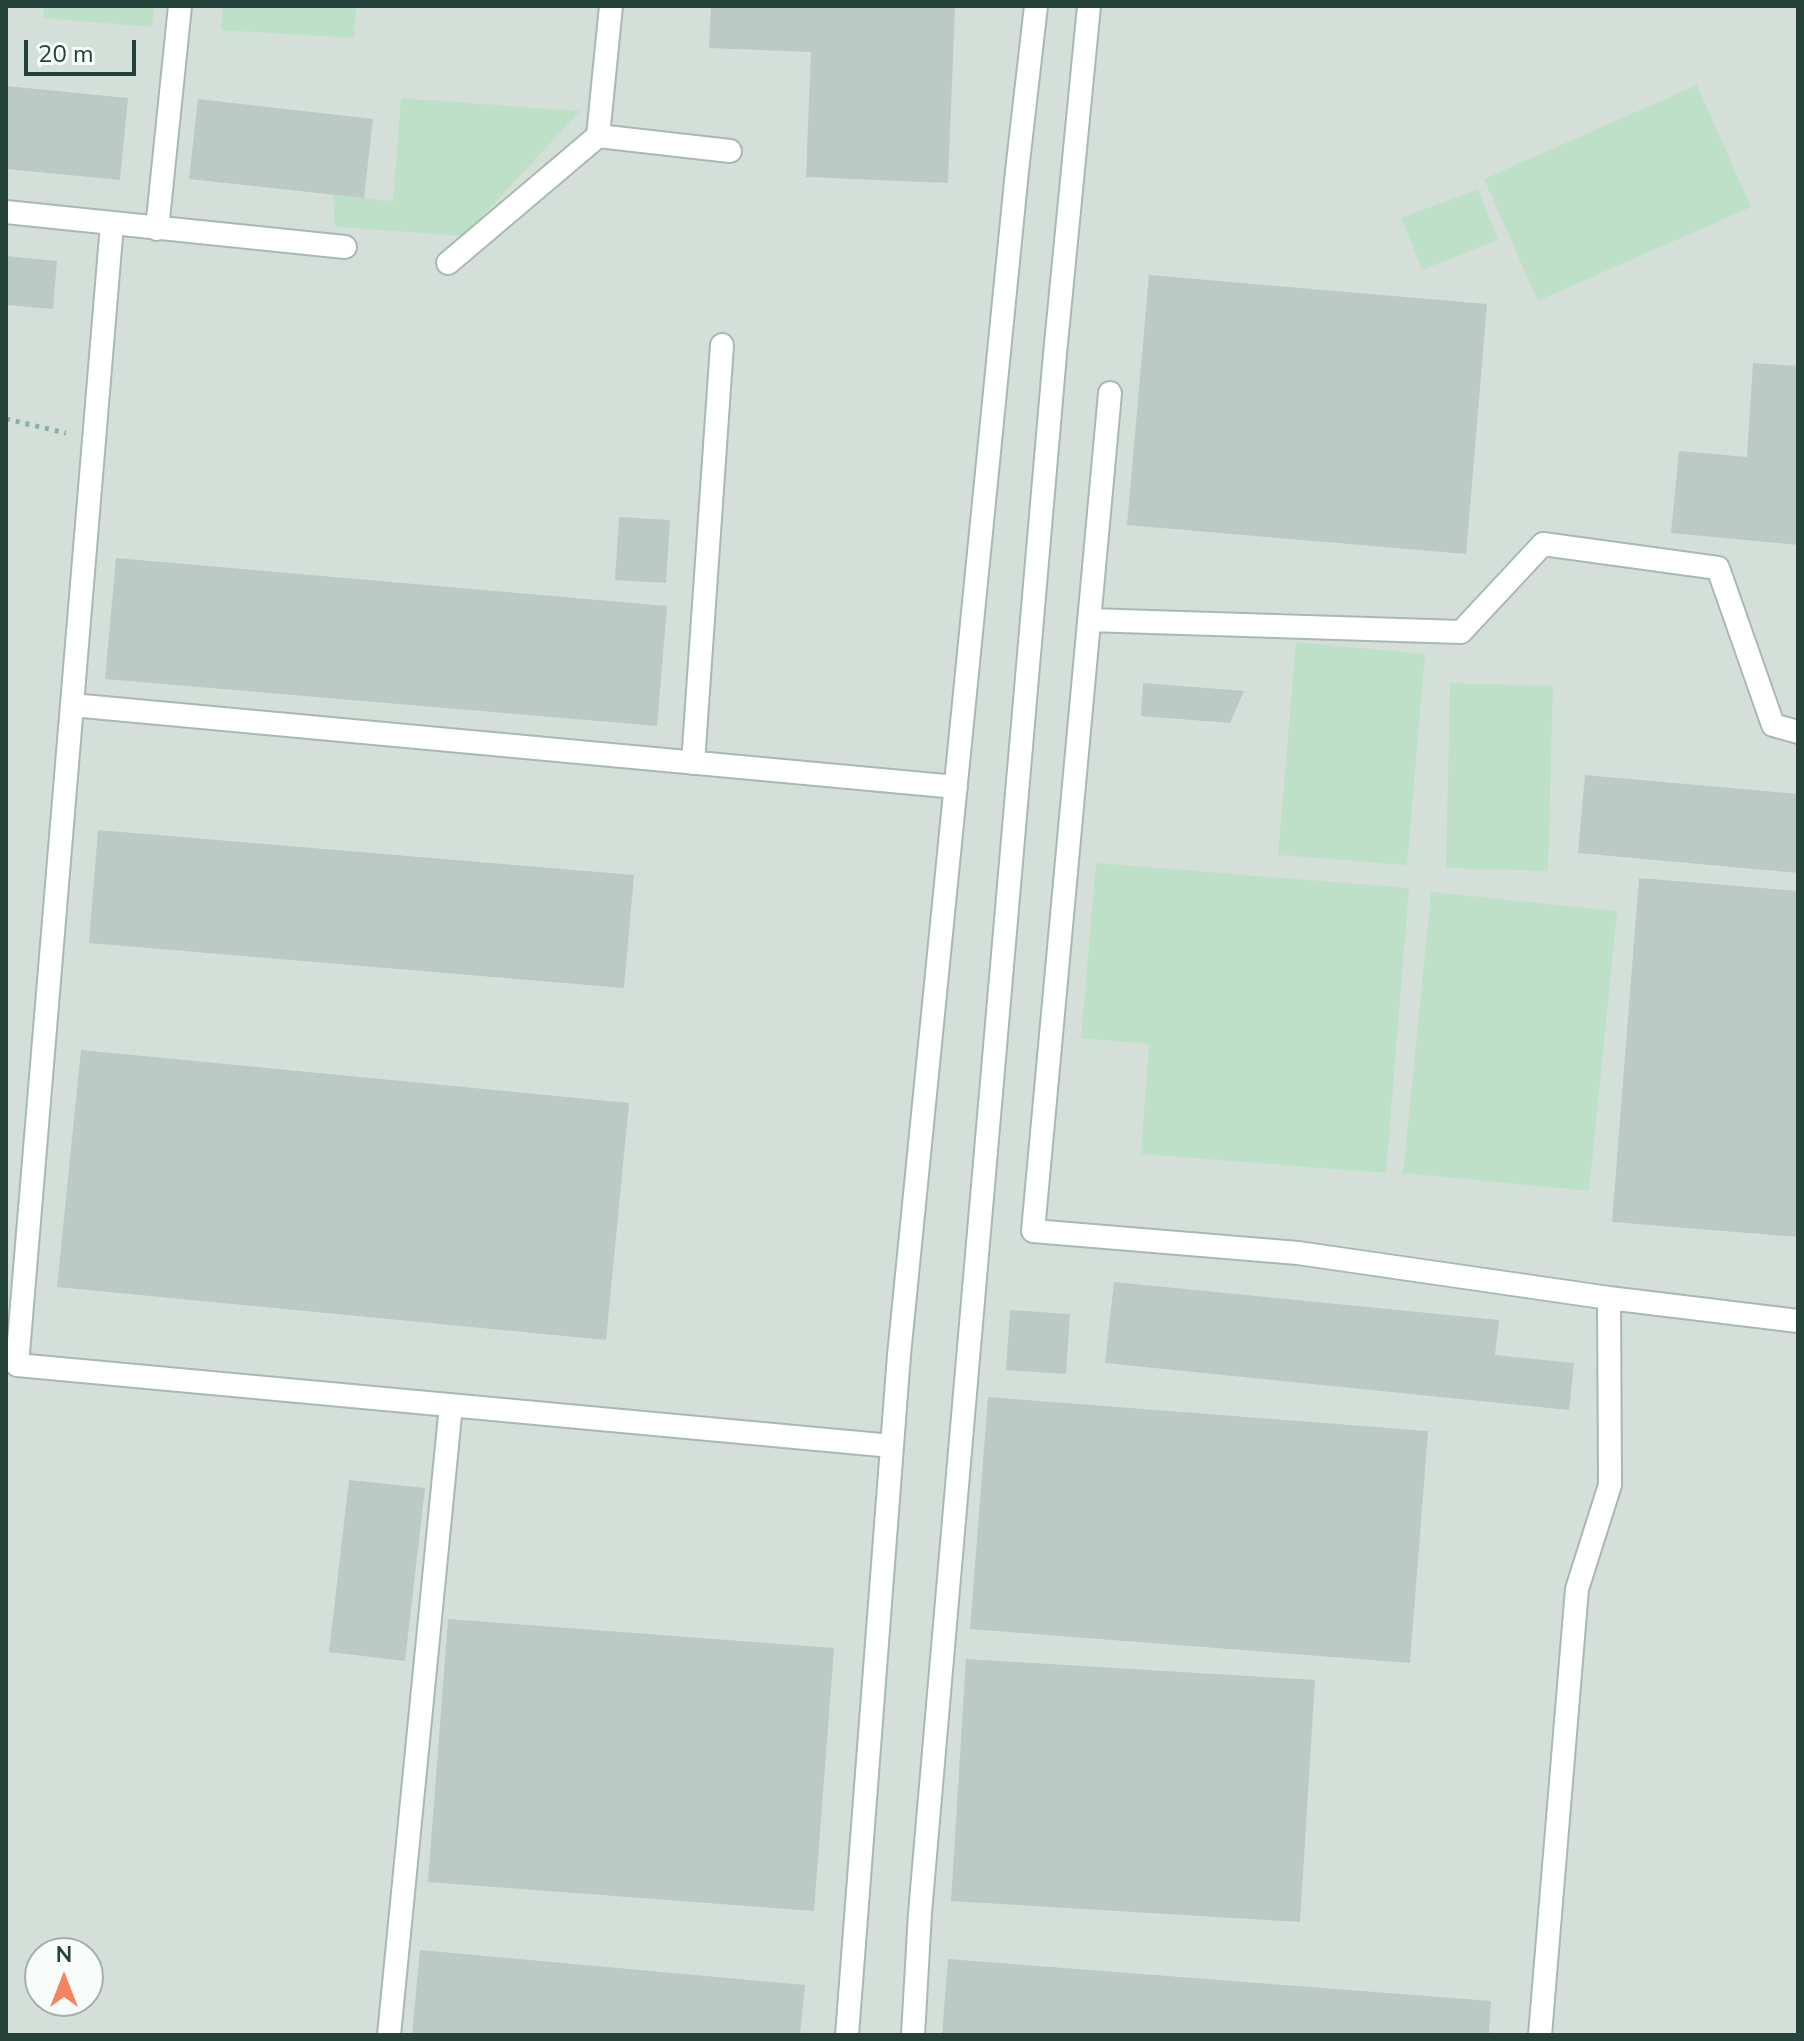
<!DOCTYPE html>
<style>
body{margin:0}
#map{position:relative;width:1804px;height:2041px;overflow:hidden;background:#e6efeb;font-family:"Nunito Sans",sans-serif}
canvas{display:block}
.frame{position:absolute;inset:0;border:8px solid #24423a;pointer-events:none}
.north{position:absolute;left:24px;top:1937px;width:80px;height:80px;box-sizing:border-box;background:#f7fbf9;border:2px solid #a3b1ad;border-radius:50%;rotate:0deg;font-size:22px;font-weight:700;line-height:32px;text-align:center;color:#24423a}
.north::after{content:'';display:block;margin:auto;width:28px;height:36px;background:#f4845f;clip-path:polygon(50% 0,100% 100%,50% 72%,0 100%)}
.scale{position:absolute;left:24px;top:40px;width:112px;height:36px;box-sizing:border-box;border:4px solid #24423a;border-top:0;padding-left:10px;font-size:24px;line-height:28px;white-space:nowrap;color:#24423a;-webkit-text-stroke:6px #f7fbf9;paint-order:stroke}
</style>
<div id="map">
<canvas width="1804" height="2041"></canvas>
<div class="frame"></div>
<div class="north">N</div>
<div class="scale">20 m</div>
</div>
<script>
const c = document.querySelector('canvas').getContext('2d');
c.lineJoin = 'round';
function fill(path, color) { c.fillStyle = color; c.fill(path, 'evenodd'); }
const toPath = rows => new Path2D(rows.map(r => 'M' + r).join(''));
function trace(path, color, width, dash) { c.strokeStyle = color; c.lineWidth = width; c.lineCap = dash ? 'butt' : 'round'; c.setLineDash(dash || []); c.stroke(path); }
const built = toPath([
 [6,6,1798,6,1798,2035,6,2035],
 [40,1953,88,1953,88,2001,40,2001]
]);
const green = toPath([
 [44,6,154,6,152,27,43,18],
 [223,6,356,6,354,38,221,30],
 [1697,85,1751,207,1538,301,1484,179],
 [401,98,580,111,464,236,335,227,333,195,393,201],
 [1478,189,1498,240,1422,270,1401,218],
 [1296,642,1425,654,1407,865,1278,855],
 [1450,683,1553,686,1548,871,1446,868],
 [1096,863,1409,888,1386,1173,1141,1154,1149,1044,1081,1038],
 [1431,892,1617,911,1589,1191,1403,1173]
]);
const building = toPath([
 [711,6,955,6,948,183,806,177,811,52,709,48],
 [6,86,128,98,120,180,6,169],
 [198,99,373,119,364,198,189,179],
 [6,256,57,261,53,309,6,305],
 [1149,275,1487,304,1466,554,1127,525],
 [1753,363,1798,366,1798,545,1671,533,1679,451,1747,457],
 [619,517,670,520,666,583,615,580],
 [116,558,667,606,657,726,105,679],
 [1143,683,1244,691,1230,723,1141,716],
 [1585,775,1798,794,1798,873,1578,853],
 [98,830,634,875,624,988,89,943],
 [1639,878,1798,891,1798,1237,1612,1222],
 [81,1050,629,1103,606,1340,57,1287],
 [1114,1282,1499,1320,1495,1355,1574,1363,1569,1410,1105,1363],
 [1010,1310,1070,1314,1066,1374,1006,1370],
 [988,1397,1428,1431,1410,1663,970,1629],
 [349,1480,425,1488,405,1661,329,1652],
 [448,1619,834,1648,814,1911,428,1882],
 [966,1659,1315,1680,1300,1922,951,1901],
 [420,1950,805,1985,800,2035,412,2035],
 [948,1959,1491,2001,1489,2035,942,2035]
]);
const path = toPath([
 [6,419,66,433]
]);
const service = toPath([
 [598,136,730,151],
 [6,212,345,247],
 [112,224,17,1365,892,1446],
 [157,229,180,6],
 [448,263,598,136,611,6],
 [1110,393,1033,1231,1298,1253,1609,1298,1798,1321],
 [1089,620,1461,632,1543,544,1718,568,1773,725,1798,732],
 [72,705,956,787],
 [693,763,722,345],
 [389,2035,451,1405],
 [847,2035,899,1355,1017,171,1036,6],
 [913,2035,920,1913,1055,354,1089,6],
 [1540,2035,1577,1589,1610,1485,1609,1298]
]);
fill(built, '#d4dfda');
fill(green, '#bfe0c8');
fill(building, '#bbcac4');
trace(service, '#a8b8b2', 26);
trace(path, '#86b3a5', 5, [4, 6]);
trace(service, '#fff', 22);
</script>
